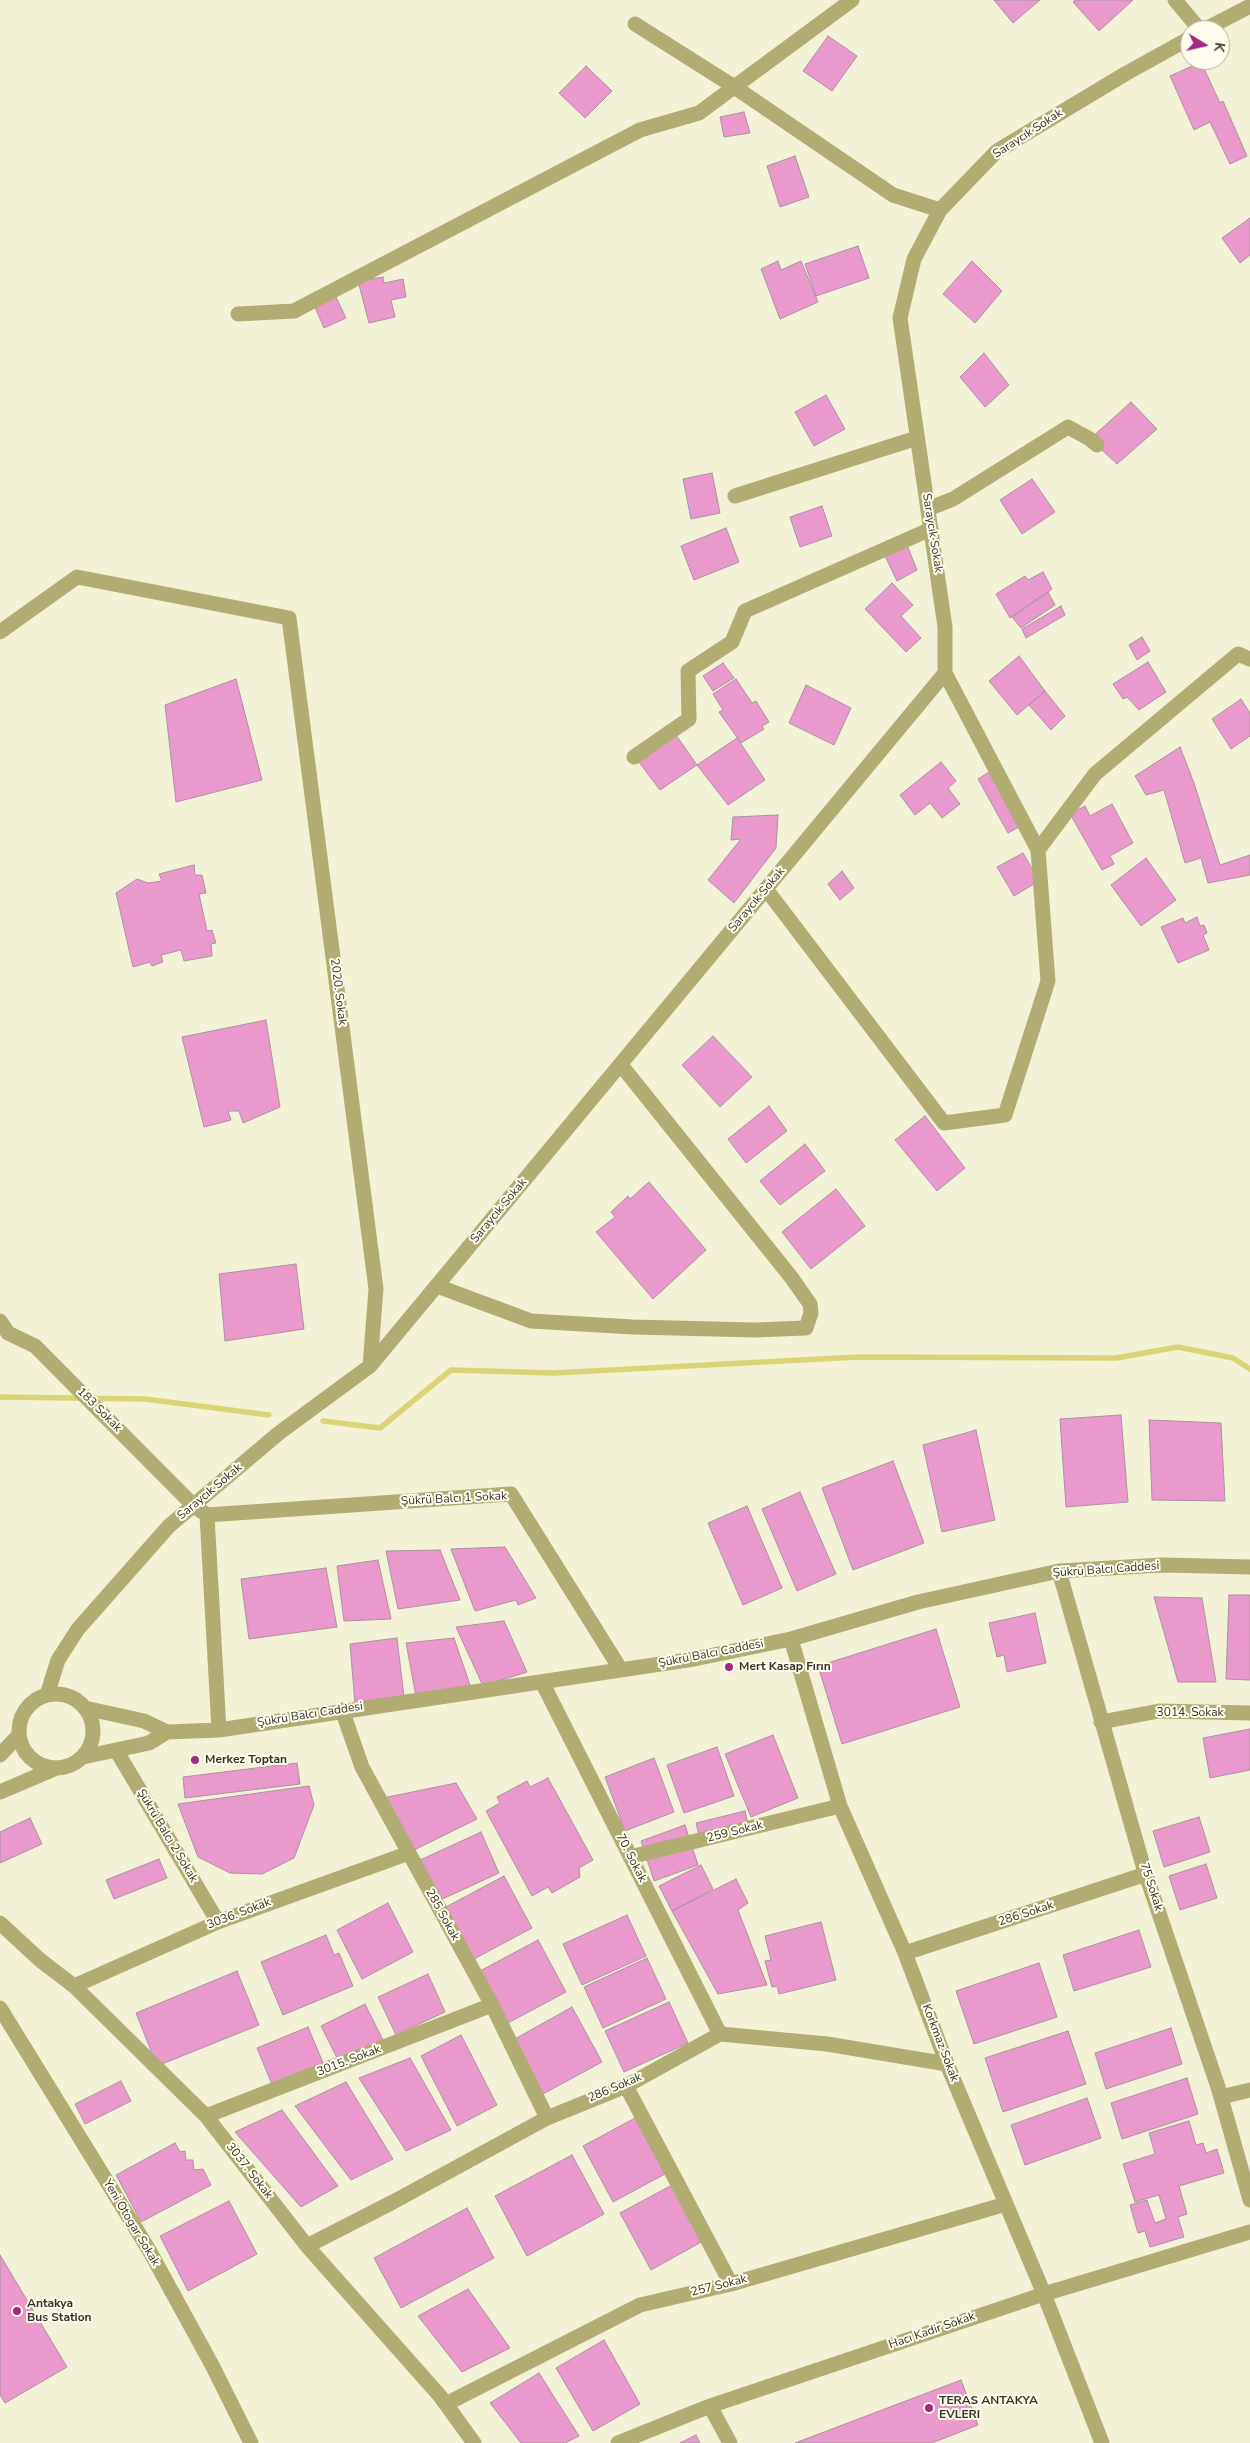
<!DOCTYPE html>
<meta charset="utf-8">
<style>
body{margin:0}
#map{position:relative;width:1250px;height:2443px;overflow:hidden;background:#f3f2d7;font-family:"Nunito Sans",sans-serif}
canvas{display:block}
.north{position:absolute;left:1180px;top:20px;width:50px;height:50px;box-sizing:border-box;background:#fffeee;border:1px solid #aead9f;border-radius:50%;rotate:99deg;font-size:14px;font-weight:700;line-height:20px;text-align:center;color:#343329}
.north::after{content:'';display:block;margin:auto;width:18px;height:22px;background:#a2297f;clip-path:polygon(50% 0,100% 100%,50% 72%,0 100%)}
</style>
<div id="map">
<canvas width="1250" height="2443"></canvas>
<div class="north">K</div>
</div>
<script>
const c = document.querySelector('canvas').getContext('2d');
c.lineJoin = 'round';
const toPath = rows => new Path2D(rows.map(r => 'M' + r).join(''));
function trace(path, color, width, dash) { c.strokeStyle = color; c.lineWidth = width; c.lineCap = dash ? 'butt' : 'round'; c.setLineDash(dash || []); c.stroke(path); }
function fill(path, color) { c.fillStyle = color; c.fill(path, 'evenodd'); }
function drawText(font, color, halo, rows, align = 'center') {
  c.font = font + ' "Nunito Sans",sans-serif'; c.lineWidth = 4; c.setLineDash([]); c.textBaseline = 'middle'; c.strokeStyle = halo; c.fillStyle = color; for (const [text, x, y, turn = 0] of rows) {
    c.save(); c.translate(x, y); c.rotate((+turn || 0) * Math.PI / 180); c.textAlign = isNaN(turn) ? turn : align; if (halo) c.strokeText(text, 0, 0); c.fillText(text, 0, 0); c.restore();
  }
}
const stream = toPath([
 [0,1397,145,1399,269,1415],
 [323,1421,380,1428,451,1370,554,1373,858,1357,1116,1358,1178,1347,1233,1358,1250,1369]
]);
const building = toPath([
 [994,0,1040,0,1013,23,994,0],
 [1075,0,1133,0,1099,31,1073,2,1075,0],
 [828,36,857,56,832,91,803,71,828,36],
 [1201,62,1220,103,1223,101,1247,156,1230,164,1210,122,1194,130,1170,76,1201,62],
 [586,66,612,91,585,118,559,93,586,66],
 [744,112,750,133,724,137,720,117,744,112],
 [795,156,809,197,780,207,767,166,795,156],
 [1250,218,1250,255,1240,263,1222,238,1250,218],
 [858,246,869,278,816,296,805,264,858,246],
 [778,261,781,270,801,261,818,302,780,319,761,269,778,261],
 [972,261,1002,291,975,323,943,294,972,261],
 [383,277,384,283,403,279,406,297,391,300,395,317,369,323,358,281,383,277],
 [336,297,346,318,324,328,315,307,336,297],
 [984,353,1009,385,985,407,960,377,984,353],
 [826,395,845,429,814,446,795,412,826,395],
 [1131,402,1157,429,1117,464,1090,439,1131,402],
 [712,473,720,513,691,519,683,479,712,473],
 [1032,479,1055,512,1022,534,1000,500,1032,479],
 [822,506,832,536,800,547,790,517,822,506],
 [726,528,739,562,694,580,681,546,726,528],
 [907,545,917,570,897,581,885,556,907,545],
 [1043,572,1052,589,1010,618,996,594,1025,576,1028,580,1043,572],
 [892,583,913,605,901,616,921,638,906,652,865,609,892,583],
 [1048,592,1055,605,1021,628,1012,617,1048,592],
 [1061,606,1065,615,1026,638,1022,629,1061,606],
 [1142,637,1150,651,1137,660,1129,645,1142,637],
 [1019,656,1045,691,1017,715,989,681,1019,656],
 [1148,662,1166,692,1139,710,1127,697,1123,699,1113,684,1148,662],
 [723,663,734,678,713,691,703,676,723,663],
 [236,679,262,780,176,802,165,705,236,679],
 [736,679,752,703,756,701,769,722,762,726,764,729,741,743,719,712,723,710,713,694,736,679],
 [806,685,851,708,834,745,789,723,806,685],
 [1045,691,1065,716,1051,730,1029,705,1045,691],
 [1241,699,1250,713,1250,736,1231,749,1212,719,1241,699],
 [676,735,697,765,660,790,638,761,676,735],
 [737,738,765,780,728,805,697,765,737,738],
 [1180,747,1194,783,1220,865,1250,855,1250,875,1208,883,1201,858,1185,863,1164,790,1146,795,1135,776,1180,747],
 [941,762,956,781,948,788,960,804,942,818,930,803,915,815,900,795,941,762],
 [989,772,1019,827,1008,833,978,779,989,772],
 [1112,804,1133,843,1110,856,1114,864,1102,870,1070,814,1085,806,1090,816,1112,804],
 [778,815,776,848,734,903,708,880,741,839,731,840,733,817,778,815],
 [1023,853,1039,881,1014,896,997,867,1023,853],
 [1146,858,1176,900,1141,926,1111,885,1146,858],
 [194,865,195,875,202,875,206,893,199,894,207,931,212,930,216,943,211,944,212,956,184,961,181,950,161,955,163,962,152,966,150,962,133,967,116,893,137,879,148,883,162,881,159,874,194,865],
 [842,871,854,888,840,900,828,884,842,871],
 [1197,917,1200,926,1204,925,1207,933,1203,935,1209,950,1178,963,1161,927,1183,918,1185,923,1197,917],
 [266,1020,280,1107,243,1123,239,1111,228,1111,231,1120,204,1127,182,1037,266,1020],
 [713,1036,752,1077,720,1107,682,1065,713,1036],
 [769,1106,787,1131,746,1163,728,1139,769,1106],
 [925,1116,965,1168,937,1191,895,1140,925,1116],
 [805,1144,825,1171,780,1205,760,1181,805,1144],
 [649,1182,706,1250,653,1299,596,1232,615,1217,611,1212,628,1196,630,1199,649,1182],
 [836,1189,865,1226,811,1269,782,1232,836,1189],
 [296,1264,304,1329,225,1341,219,1274,296,1264],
 [1121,1415,1128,1502,1066,1507,1060,1419,1121,1415],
 [1149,1420,1221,1423,1225,1501,1152,1500,1149,1420],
 [976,1430,995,1520,942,1532,923,1445,976,1430],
 [893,1461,924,1543,853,1570,822,1488,893,1461],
 [800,1492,836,1574,797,1591,762,1509,800,1492],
 [747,1506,782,1588,743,1605,708,1523,747,1506],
 [505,1547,536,1598,518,1605,516,1600,475,1611,451,1549,505,1547],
 [440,1550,460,1600,398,1609,386,1551,440,1550],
 [378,1560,391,1619,344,1621,337,1566,378,1560],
 [326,1568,337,1627,249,1639,241,1579,326,1568],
 [1229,1595,1250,1595,1250,1680,1226,1679,1229,1595],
 [1154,1597,1202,1598,1216,1682,1178,1682,1154,1597],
 [1035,1613,1046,1663,1007,1672,1004,1655,997,1657,989,1623,1035,1613],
 [504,1621,527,1672,483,1686,456,1627,504,1621],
 [936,1629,960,1707,842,1744,818,1666,936,1629],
 [397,1638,404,1697,355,1704,350,1644,397,1638],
 [454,1638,471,1688,416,1696,406,1643,454,1638],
 [1250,1729,1250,1770,1210,1778,1203,1738,1250,1729],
 [773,1735,798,1798,751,1817,725,1754,773,1735],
 [717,1747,734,1796,684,1813,667,1765,717,1747],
 [654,1758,674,1812,625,1831,605,1777,654,1758],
 [297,1763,300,1784,185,1798,183,1777,297,1763],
 [548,1778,593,1860,579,1868,580,1877,552,1893,548,1887,532,1896,486,1811,500,1803,497,1797,527,1781,530,1787,548,1778],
 [456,1783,477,1819,412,1851,383,1798,456,1783],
 [309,1786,314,1805,294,1858,262,1874,230,1873,198,1857,178,1804,309,1786],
 [745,1811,749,1828,700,1840,696,1823,745,1811],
 [1199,1817,1210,1852,1164,1867,1153,1831,1199,1817],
 [30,1818,42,1844,0,1863,0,1832,30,1818],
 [685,1825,698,1865,654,1881,641,1841,685,1825],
 [481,1832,499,1873,436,1902,418,1861,481,1832],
 [159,1859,167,1878,114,1899,106,1880,159,1859],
 [1206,1864,1217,1898,1180,1910,1169,1876,1206,1864],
 [701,1865,713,1889,672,1911,659,1886,701,1865],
 [504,1876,532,1928,472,1960,444,1908,504,1876],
 [736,1879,748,1903,738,1910,767,1985,718,1994,672,1911,736,1879],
 [388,1903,413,1952,362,1979,337,1930,388,1903],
 [627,1915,646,1956,582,1985,563,1944,627,1915],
 [821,1922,836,1980,779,1994,777,1986,772,1987,765,1961,771,1960,765,1936,821,1922],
 [1139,1930,1151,1967,1074,1991,1063,1955,1139,1930],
 [326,1935,334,1955,339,1953,353,1986,283,2015,261,1962,326,1935],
 [538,1940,566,1992,506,2024,478,1972,538,1940],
 [647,1958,666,1999,603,2028,584,1987,647,1958],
 [1039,1963,1057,2017,974,2044,956,1991,1039,1963],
 [237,1971,259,2025,157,2066,136,2013,237,1971],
 [428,1974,445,2012,396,2035,378,1997,428,1974],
 [669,2002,688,2043,624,2072,605,2031,669,2002],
 [365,2004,383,2040,339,2062,321,2026,365,2004],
 [572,2007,602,2062,543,2094,513,2040,572,2007],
 [308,2027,324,2065,273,2087,257,2048,308,2027],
 [1171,2028,1182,2064,1106,2089,1095,2053,1171,2028],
 [1068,2031,1086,2084,1003,2112,985,2058,1068,2031],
 [461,2035,497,2105,457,2126,421,2056,461,2035],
 [410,2058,451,2130,406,2151,359,2078,410,2058],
 [1187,2078,1198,2114,1122,2139,1111,2103,1187,2078],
 [121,2081,131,2101,85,2124,75,2104,121,2081],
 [346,2082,393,2159,351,2180,295,2106,346,2082],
 [1087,2098,1101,2138,1025,2165,1011,2125,1087,2098],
 [282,2110,338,2186,301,2207,235,2132,282,2110],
 [635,2118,665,2174,613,2202,583,2146,635,2118],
 [1189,2121,1196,2145,1203,2143,1206,2153,1217,2149,1224,2173,1179,2186,1187,2214,1178,2217,1184,2237,1150,2247,1145,2231,1138,2233,1130,2205,1147,2200,1155,2223,1166,2219,1159,2195,1135,2202,1123,2164,1155,2154,1149,2133,1189,2121],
 [175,2143,180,2152,185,2151,186,2160,193,2160,194,2170,203,2169,211,2185,141,2222,116,2175,175,2143],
 [572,2155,604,2214,527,2256,495,2196,572,2155],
 [672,2185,703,2241,651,2270,620,2213,672,2185],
 [229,2201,257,2254,188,2291,160,2236,229,2201],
 [467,2208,494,2258,401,2308,374,2258,467,2208],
 [0,2255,67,2367,5,2403,0,2395,0,2255],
 [468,2289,510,2348,462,2372,418,2316,468,2289],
 [604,2340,640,2404,593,2431,556,2368,604,2340],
 [539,2373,579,2436,565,2443,521,2443,490,2403,539,2373],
 [961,2380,978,2425,932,2443,795,2443,961,2380],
 [696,2435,700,2443,680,2443,696,2435]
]);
const minor = toPath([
 [1175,0,1200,30],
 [635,24,733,86,893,195,940,210],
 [1204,30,1250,6],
 [238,314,294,311,640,130,699,113,852,0],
 [735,496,917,438],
 [928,509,953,499,1068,427,1090,439,1097,445],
 [0,632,77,577,289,618,376,1289,370,1366],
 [945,673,1038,850,1095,774,1238,654,1250,659],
 [634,757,689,719,688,671,732,642,745,611,931,529],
 [766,889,944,1123,1005,1115,1048,981,1038,850],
 [437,1286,531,1321,633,1327,755,1330,806,1328,811,1313,810,1304,791,1277,621,1065],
 [0,1321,8,1333,35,1346,194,1506,207,1515,511,1494,621,1670],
 [207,1515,219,1730],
 [1059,1571,1144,1869,1218,2087,1250,2200],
 [791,1639,840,1806,905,1953,947,2064,1044,2294,1102,2443],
 [542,1682,720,2034],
 '19 1731a37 37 0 1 1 74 0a37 37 0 1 1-74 0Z',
 [47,1695,58,1660,78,1629,169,1526,279,1433,370,1366,945,673,945,627,900,318,914,259,940,210,997,151,1125,74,1190,38],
 [85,1708,144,1721,167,1732,219,1730,694,1659,791,1639,918,1602,1059,1571,1162,1565,1250,1567],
 [342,1710,362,1767,492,2005,547,2118],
 [1101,1722,1159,1711,1250,1713],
 [116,1750,218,1922],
 [0,1755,19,1735],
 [83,1757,149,1743,167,1732],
 [0,1792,54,1769],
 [630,1857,840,1806],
 [0,1923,40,1960,74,1986,206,2116,307,2246,440,2396,474,2443],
 [905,1953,1146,1874],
 [74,1986,218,1922,409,1853],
 [0,2008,149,2250,212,2365,251,2443],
 [626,2086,731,2284],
 [1221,2097,1250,2090],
 [206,2116,492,2005],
 [307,2246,393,2202,547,2118,626,2086,720,2034,827,2044,947,2064],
 [446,2404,640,2305,731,2284,1006,2204],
 [710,2406,730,2443],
 [618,2443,710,2406,1044,2294,1250,2232]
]);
const markers = [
 [729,1667,5,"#a2297f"],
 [195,1760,5,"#a2297f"],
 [17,2311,5,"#a2297f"],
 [929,2408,5,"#a2297f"]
];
const streetNames = [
 ["Saraycık Sokak",1028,134,-33],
 ["Saraycık Sokak",932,533,81],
 ["Saraycık Sokak",757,900,-50],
 ["2020. Sokak",338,992,83],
 ["Saraycık Sokak",499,1211,-50],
 ["183 Sokak",99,1410,45],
 ["Saraycık Sokak",210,1492,-40],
 ["Şükrü Balcı 1 Sokak",454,1499,-3],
 ["Şükrü Balcı Caddesi",1106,1570,-4],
 ["Şükrü Balcı Caddesi",711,1654,-11],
 ["3014. Sokak",1190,1713],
 ["Şükrü Balcı Caddesi",310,1715,-9],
 ["259 Sokak",735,1832,-14],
 ["Şükrü Balcı 2 Sokak",167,1836,59],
 ["70. Sokak",631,1858,63],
 ["75 Sokak",1151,1887,72],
 ["3036. Sokak",239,1914,-21],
 ["286 Sokak",1026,1914,-18],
 ["285 Sokak",442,1915,61],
 ["Korkmaz Sokak",940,2043,69],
 ["3015. Sokak",349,2061,-21],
 ["286 Sokak",615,2088,-23],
 ["3037. Sokak",249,2171,52],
 ["Yeni Otogar Sokak",131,2223,59],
 ["257 Sokak",719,2286,-14],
 ["Hacı Kadir Sokak",932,2331,-19]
];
const poiNames = [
 ["Mert Kasap Fırın",739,1667],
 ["Merkez Toptan",205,1760],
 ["Antakya",27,2304],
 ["Bus Station",27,2318],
 ["TERAS ANTAKYA",939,2401],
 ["EVLERI",939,2415]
];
trace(stream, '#dbd477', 5.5);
fill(building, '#e999cb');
trace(building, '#aa91a0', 1);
trace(minor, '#b1ad72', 15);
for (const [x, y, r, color] of markers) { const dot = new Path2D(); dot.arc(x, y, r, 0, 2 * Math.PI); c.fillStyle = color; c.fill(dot); trace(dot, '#fffeee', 2); }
drawText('12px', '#343329', '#fffeee', streetNames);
drawText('bold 12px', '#343329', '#fffeee', poiNames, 'left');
</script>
